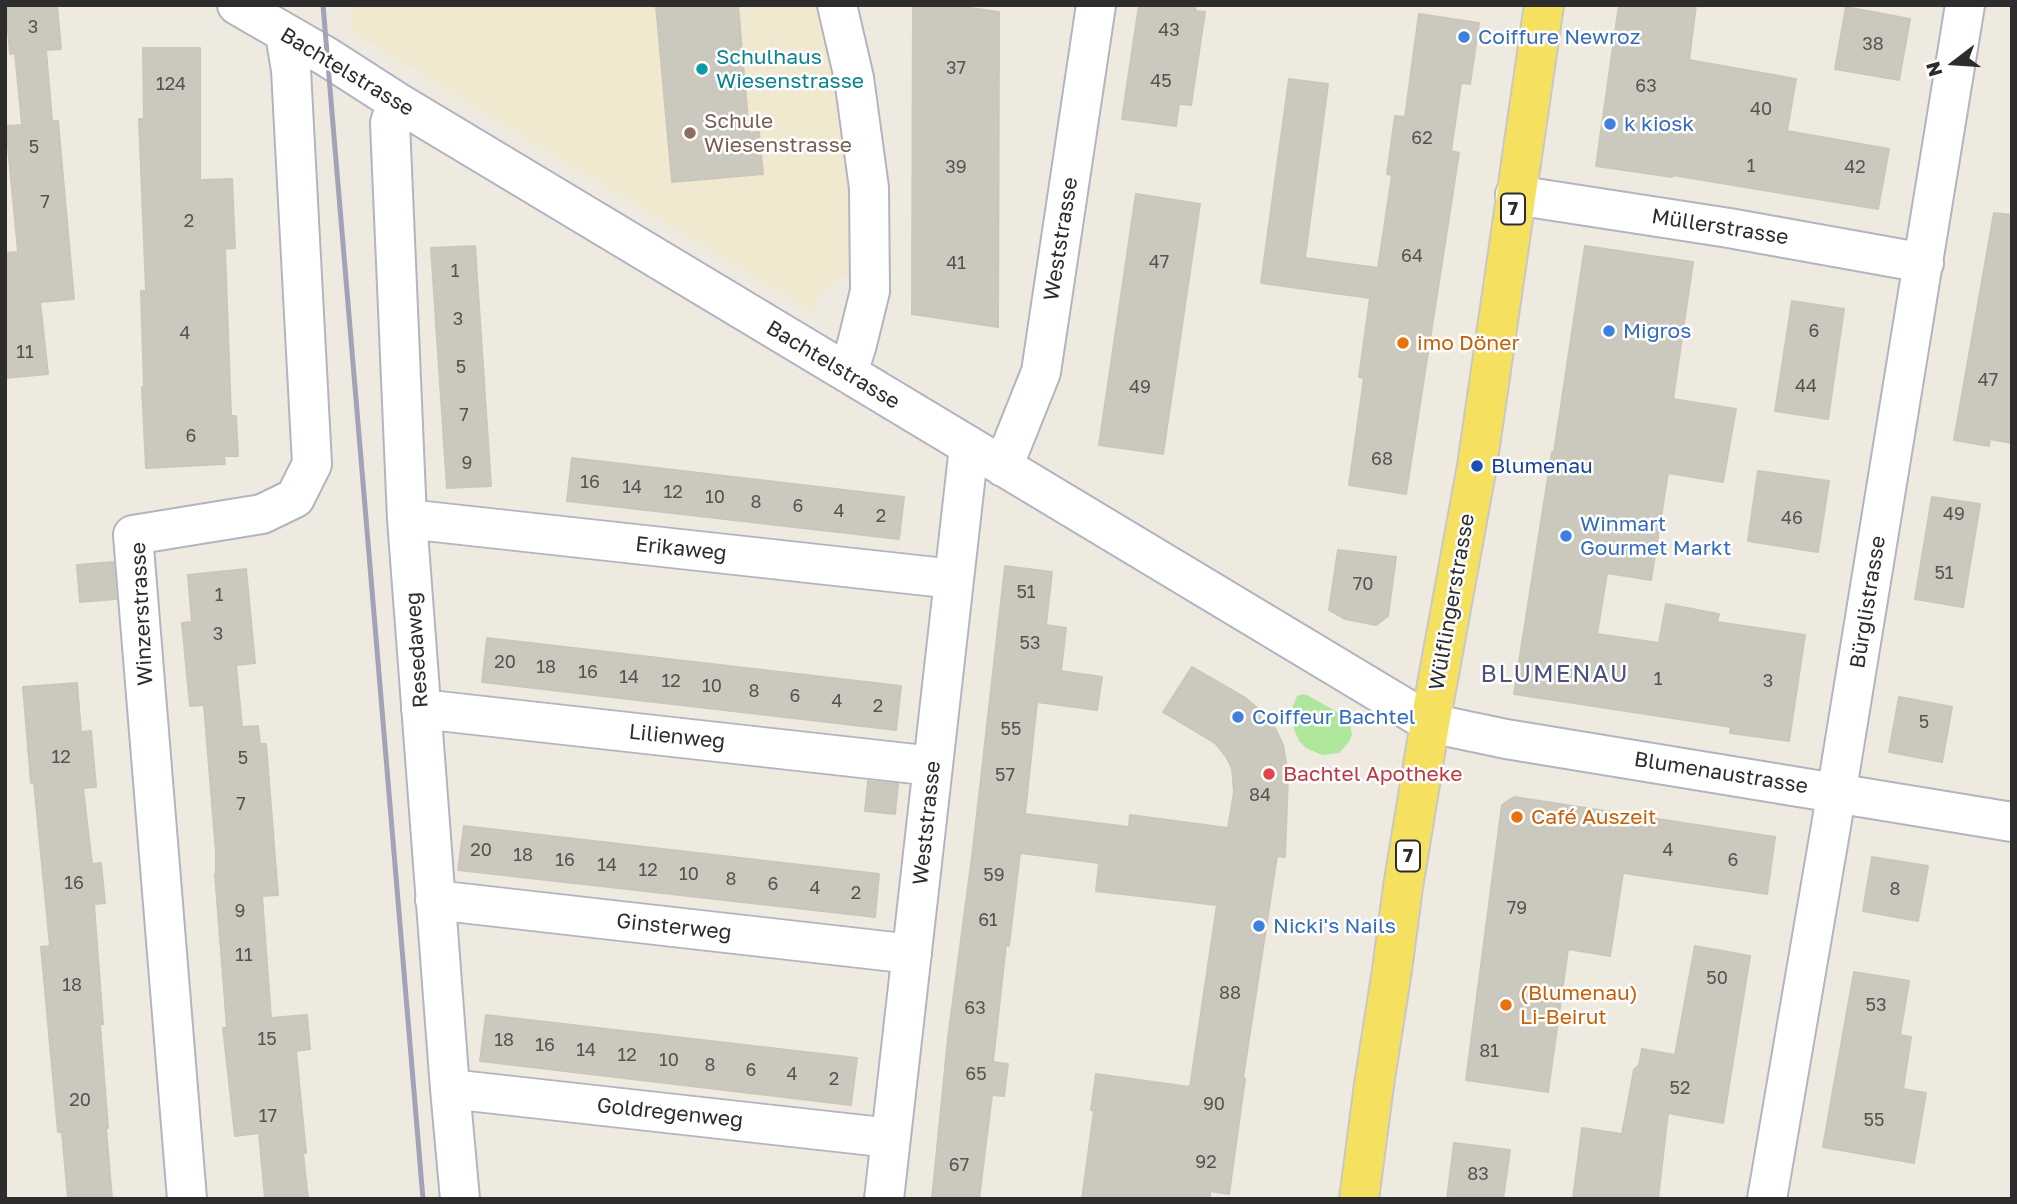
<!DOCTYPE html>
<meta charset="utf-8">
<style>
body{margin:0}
#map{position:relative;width:2017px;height:1204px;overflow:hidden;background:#efeae0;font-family:"Golos Text",sans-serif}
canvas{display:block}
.frame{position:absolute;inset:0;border:7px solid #2d2d2d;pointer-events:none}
.north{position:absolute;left:1919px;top:28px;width:70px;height:70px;-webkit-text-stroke:5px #fff;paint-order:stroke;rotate:253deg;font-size:19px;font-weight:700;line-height:28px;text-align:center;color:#2d2d2d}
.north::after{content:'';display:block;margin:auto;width:24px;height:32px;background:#2d2d2d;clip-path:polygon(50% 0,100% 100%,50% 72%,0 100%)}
</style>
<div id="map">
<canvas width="2017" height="1204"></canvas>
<div class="frame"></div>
<div class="north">N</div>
</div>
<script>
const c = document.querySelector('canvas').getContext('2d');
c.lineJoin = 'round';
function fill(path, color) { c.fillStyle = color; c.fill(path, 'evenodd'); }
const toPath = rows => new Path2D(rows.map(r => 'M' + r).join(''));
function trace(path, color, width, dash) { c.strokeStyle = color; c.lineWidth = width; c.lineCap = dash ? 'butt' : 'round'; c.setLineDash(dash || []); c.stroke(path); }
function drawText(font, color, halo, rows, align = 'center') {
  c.font = font + ' "Golos Text",sans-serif'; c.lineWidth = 5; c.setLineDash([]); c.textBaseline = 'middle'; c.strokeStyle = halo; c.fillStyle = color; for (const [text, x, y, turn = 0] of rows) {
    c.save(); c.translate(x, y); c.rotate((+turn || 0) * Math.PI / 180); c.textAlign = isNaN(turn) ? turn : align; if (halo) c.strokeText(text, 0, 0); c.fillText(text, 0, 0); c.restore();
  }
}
const education = toPath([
 [351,5,837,5,870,291,844,275,818,294,813,312,350,30]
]);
const green = toPath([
 [1302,694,1307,695,1337,712,1350,724,1352,735,1349,742,1339,753,1322,755,1306,748,1299,741,1294,729,1292,708,1297,696]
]);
const building = toPath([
 [6,5,57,5,61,49,46,50,52,121,58,121,74,299,40,302,48,374,5,378,5,253,18,252,6,126,22,125,15,53,10,54,6,5],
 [656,5,738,5,749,133,759,132,763,174,672,182,656,5],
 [913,5,949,5,999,12,998,327,912,314,913,5],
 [1139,5,1196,5,1195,11,1205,12,1191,105,1179,104,1176,126,1122,119,1139,5],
 [1619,5,1696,5,1689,60,1796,79,1787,131,1889,149,1878,209,1672,175,1672,177,1596,166,1619,5],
 [1846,7,1910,19,1899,80,1835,69,1846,7],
 [1419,14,1479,23,1470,84,1461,83,1451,151,1459,153,1406,494,1349,485,1364,378,1359,377,1370,298,1261,283,1289,79,1328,84,1305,258,1378,268,1392,175,1387,174,1395,116,1405,117,1419,14],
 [143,48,200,48,200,180,232,179,235,248,225,249,231,416,236,416,238,456,224,456,225,464,146,468,142,387,144,387,141,291,146,291,139,119,144,119,143,48],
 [1136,194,1200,204,1163,454,1099,445,1136,194],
 [1994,213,2012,215,2012,443,1990,439,1989,446,1954,440,1994,213],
 [475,246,491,486,447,488,431,248,475,246],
 [1585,246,1693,262,1673,399,1736,409,1723,482,1668,473,1651,580,1607,573,1597,634,1659,643,1666,604,1719,614,1717,622,1805,635,1789,741,1730,733,1731,727,1514,694,1552,452,1554,452,1585,246],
 [1792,301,1844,309,1828,419,1775,411,1792,301],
 [572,458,904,497,899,539,567,501,572,458],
 [1758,471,1829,481,1818,552,1748,541,1758,471],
 [1932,497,1980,504,1963,607,1915,599,1932,497],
 [1338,550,1396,557,1388,616,1376,625,1345,619,1329,610,1338,550],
 [113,562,116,599,80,602,77,565,113,562],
 [1005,566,1052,572,1046,625,1066,628,1061,671,1102,677,1097,710,1037,702,1025,814,1129,827,1130,815,1228,828,1234,792,1232,768,1227,758,1215,743,1163,712,1192,667,1244,697,1256,707,1272,722,1283,745,1288,776,1285,857,1277,856,1243,1078,1245,1079,1229,1194,1210,1191,1210,1199,1082,1199,1094,1111,1091,1110,1096,1074,1190,1087,1217,905,1096,891,1099,863,1020,853,1009,946,1006,945,993,1062,1008,1064,1004,1096,992,1095,979,1199,932,1199,948,1038,973,849,1005,566],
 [246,569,255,663,236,665,242,727,258,726,260,744,266,744,278,895,262,896,271,1018,307,1015,310,1049,296,1051,306,1153,303,1153,308,1199,265,1199,259,1133,235,1136,223,1028,227,1028,215,874,216,874,216,853,204,705,190,706,182,623,192,622,188,575,246,569],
 [487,638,901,686,896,730,482,682,487,638],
 [77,683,81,732,91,731,96,787,83,788,92,864,101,863,105,903,94,904,103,1024,100,1025,108,1128,106,1128,112,1199,68,1199,62,1132,58,1132,41,947,50,946,34,783,31,783,23,687,77,683],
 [1899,697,1952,707,1942,762,1889,752,1899,697],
 [868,781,898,784,895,814,865,811,868,781],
 [1514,797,1775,837,1767,894,1623,873,1610,956,1568,949,1548,1092,1466,1080,1502,805,1514,797],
 [464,826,879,874,875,917,458,870,464,826],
 [1872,857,1928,866,1918,921,1863,911,1872,857],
 [1695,946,1750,956,1723,1123,1668,1113,1658,1199,1573,1199,1582,1128,1622,1134,1634,1070,1639,1065,1642,1049,1675,1055,1695,946],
 [1854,972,1909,981,1900,1035,1911,1037,1903,1089,1926,1093,1914,1163,1823,1147,1854,972],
 [486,1015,857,1058,851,1105,480,1061,486,1015],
 [1454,1143,1510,1150,1503,1199,1447,1199,1454,1143]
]);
const minor = toPath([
 [237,5,327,57,397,102,1430,723,1506,739,2012,822],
 [837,5,854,78,869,188,870,291,857,344,848,373],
 [397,102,390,123,407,519,450,1089,460,1199],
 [1515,195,1729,228,1924,263],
 [1003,467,1041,372,1096,5],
 [407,519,954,579],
 [421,709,933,766],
 [435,900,912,954],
 [450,1089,891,1138],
 [187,1199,133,535,262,514,295,498,312,464,291,70,285,34],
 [884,1199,969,447],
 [1767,1199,1831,826,1965,5]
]);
const primary = toPath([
 [1359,1199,1374,1085,1392,970,1403,887,1430,723,1477,466,1544,5]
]);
const rail = toPath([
 [323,5,423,1199]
]);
const markers = [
 [1464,37,7,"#3f7fe0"],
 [702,69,7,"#0f9aa8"],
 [1610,124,7,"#3f7fe0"],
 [690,133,7,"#8d6e63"],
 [1609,331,7,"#3f7fe0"],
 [1403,343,7,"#e8710a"],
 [1477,466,7,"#1a4fb4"],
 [1566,536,7,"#3f7fe0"],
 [1238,717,7,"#3f7fe0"],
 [1269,774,7,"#e0444e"],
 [1517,817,7,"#e8710a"],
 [1259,926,7,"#3f7fe0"],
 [1506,1005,7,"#e8710a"]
];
const numberNames = [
 ["3",33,27],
 ["43",1169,30],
 ["38",1873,44],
 ["37",956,68],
 ["45",1161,81],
 ["124",171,84],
 ["63",1646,86],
 ["40",1761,109],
 ["62",1422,138],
 ["5",34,147],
 ["1",1751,166],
 ["39",956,167],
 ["42",1855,167],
 ["7",45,202],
 ["2",189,221],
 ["64",1412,256],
 ["47",1159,262],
 ["41",956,263],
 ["1",455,271],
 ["3",458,319],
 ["6",1814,331],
 ["4",185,333],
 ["11",25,352],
 ["5",461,367],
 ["47",1988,380],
 ["44",1806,386],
 ["49",1140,387],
 ["7",464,415],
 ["6",191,436],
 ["68",1382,459],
 ["9",467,463],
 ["16",590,482],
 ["14",632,487],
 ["12",673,492],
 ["10",715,497],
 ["8",756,502],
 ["6",798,506],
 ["4",839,511],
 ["49",1954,514],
 ["2",881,516],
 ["46",1792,518],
 ["51",1944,573],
 ["70",1363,584],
 ["51",1026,592],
 ["1",219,595],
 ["3",218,634],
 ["53",1030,643],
 ["20",505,662],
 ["18",546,667],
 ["16",588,672],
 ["14",629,677],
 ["1",1658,679],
 ["12",671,681],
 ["3",1768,681],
 ["10",712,686],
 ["8",754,691],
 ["6",795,696],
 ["4",837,701],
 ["2",878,706],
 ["5",1924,722],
 ["55",1011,729],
 ["12",61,757],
 ["5",243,758],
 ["57",1005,775],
 ["84",1260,795],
 ["7",241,804],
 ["20",481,850],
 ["4",1668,850],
 ["18",523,855],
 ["16",565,860],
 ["6",1733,860],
 ["14",607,865],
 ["12",648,870],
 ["10",689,874],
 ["59",994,875],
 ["8",731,879],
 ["16",74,883],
 ["6",773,884],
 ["4",815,888],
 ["8",1895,889],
 ["2",856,893],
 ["79",1517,908],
 ["9",240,911],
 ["61",988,920],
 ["11",244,955],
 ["50",1717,978],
 ["18",72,985],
 ["88",1230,993],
 ["53",1876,1005],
 ["63",975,1008],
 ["15",267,1039],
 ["18",504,1040],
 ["16",545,1045],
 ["14",586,1050],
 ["81",1489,1051],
 ["12",627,1055],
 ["10",669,1060],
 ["8",710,1065],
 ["6",751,1070],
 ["4",792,1074],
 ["65",976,1074],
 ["2",834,1079],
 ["52",1680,1088],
 ["20",80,1100],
 ["90",1214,1104],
 ["17",268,1116],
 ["55",1874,1120],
 ["92",1206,1162],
 ["67",959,1165],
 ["83",1478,1174]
];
const shields = [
 [1513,209,24],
 [1408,856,24]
];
const shieldNames = [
 ["7",1513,209],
 ["7",1408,856]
];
const shopNames = [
 ["Coiffure Newroz",1478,37],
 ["k kiosk",1624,124],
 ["Migros",1623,331],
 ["Winmart",1580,524],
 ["Gourmet Markt",1580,548],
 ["Coiffeur Bachtel",1252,717],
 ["Nicki's Nails",1273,926]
];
const cultureNames = [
 ["Schulhaus",716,57],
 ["Wiesenstrasse",716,81]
];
const streetNames = [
 ["Bachtelstrasse",347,72,31],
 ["Müllerstrasse",1720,227,9],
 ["Weststrasse",1061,239,-81],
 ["Bachtelstrasse",833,365,31],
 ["Erikaweg",681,549,6],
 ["Wülflingerstrasse",1452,602,-80],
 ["Bürglistrasse",1868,602,-81],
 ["Winzerstrasse",142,614,-93],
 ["Resedaweg",417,650,-94],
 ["Lilienweg",677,737,6],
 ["Blumenaustrasse",1721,773,9],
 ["Weststrasse",927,823,-84],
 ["Ginsterweg",674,927,6],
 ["Goldregenweg",670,1113,6]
];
const educationNames = [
 ["Schule",704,121],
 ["Wiesenstrasse",704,145]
];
const foodNames = [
 ["imo Döner",1417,343],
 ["Café Auszeit",1531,817],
 ["(Blumenau)",1520,993],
 ["Li-Beirut",1520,1017]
];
const transitNames = [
 ["Blumenau",1491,466]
];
const healthNames = [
 ["Bachtel Apotheke",1283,774]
];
const quarterNames = [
 ["BLUMENAU",1555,674]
];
fill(education, '#f0e9cf');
fill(green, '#aee69b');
fill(building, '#cbc8be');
trace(building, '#cbc6b9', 2);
trace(minor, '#b3b4c1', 42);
trace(primary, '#c8c8c8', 42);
trace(minor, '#fff', 38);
trace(primary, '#f5e05f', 38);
trace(rail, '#a2a3b8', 5);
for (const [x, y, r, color] of markers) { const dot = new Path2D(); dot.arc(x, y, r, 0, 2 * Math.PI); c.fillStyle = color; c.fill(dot); trace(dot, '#fff', 2.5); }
drawText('18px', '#545451', null, numberNames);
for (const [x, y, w] of shields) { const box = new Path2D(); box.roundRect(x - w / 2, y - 15.5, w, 31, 5); c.fillStyle = '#fff'; c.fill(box); trace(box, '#2d2d2d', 2); }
drawText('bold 19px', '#2d2d2d', null, shieldNames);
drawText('21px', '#366cbe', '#fff', shopNames, 'left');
drawText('21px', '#0d838f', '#fff', cultureNames, 'left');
drawText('21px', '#2d2d2d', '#fff', streetNames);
drawText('21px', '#785e54', '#fff', educationNames, 'left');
drawText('21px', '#c56008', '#fff', foodNames, 'left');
drawText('21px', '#164399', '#fff', transitNames, 'left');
drawText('21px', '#be3a42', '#fff', healthNames, 'left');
c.letterSpacing = '2px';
drawText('24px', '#4b5080', '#fff', quarterNames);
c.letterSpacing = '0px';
</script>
